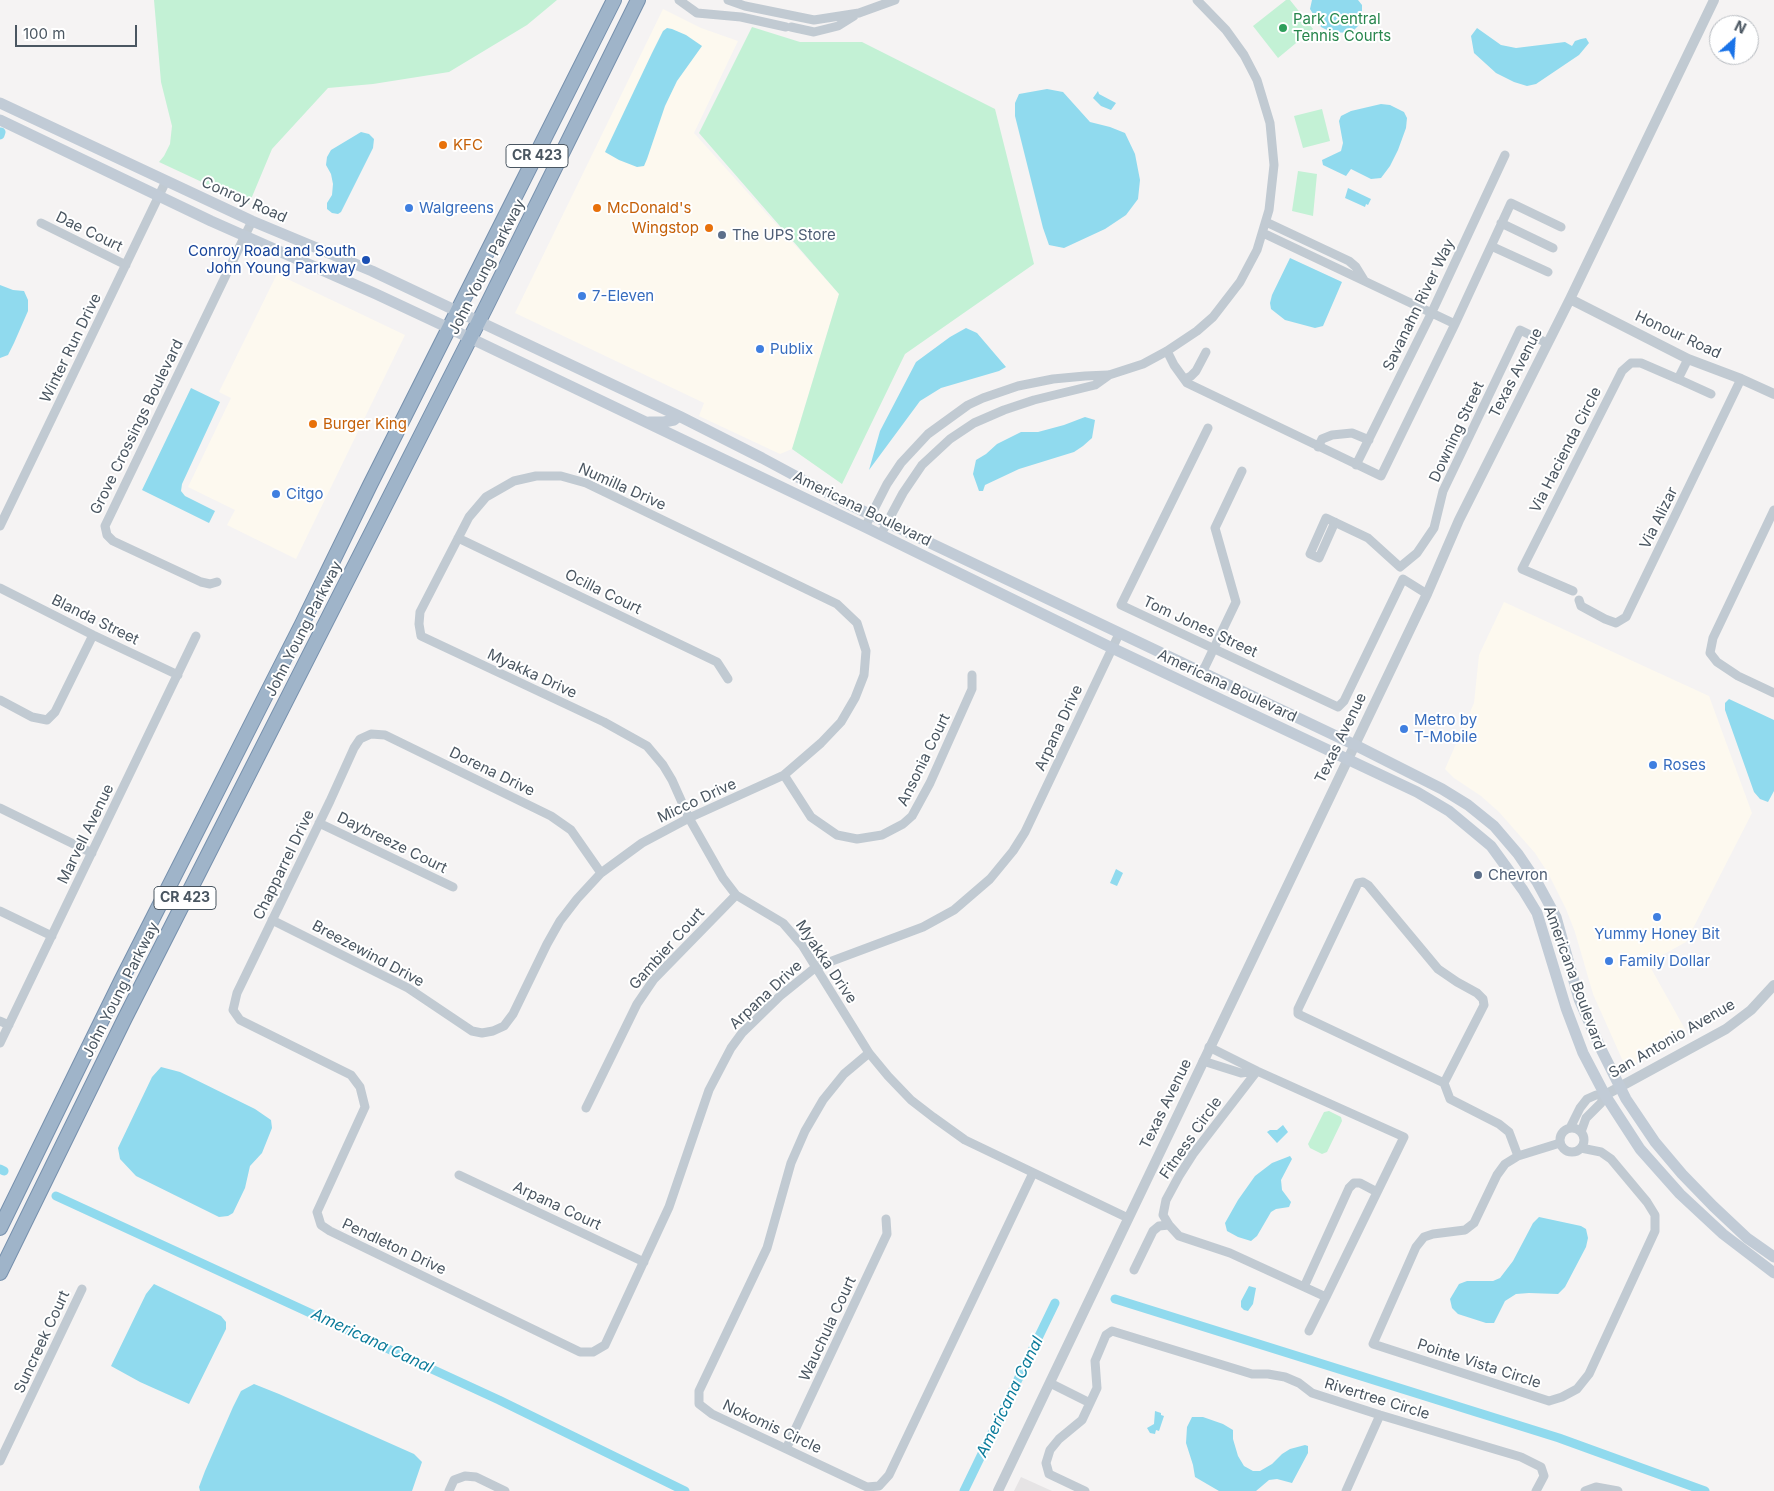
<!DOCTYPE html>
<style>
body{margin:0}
#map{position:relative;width:1774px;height:1491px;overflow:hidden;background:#f5f3f3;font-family:Inter,sans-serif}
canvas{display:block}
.north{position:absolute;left:1709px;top:15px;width:50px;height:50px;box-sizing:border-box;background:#fff;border:1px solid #b7bbc0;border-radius:50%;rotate:26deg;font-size:14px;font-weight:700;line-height:20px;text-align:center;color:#4a5661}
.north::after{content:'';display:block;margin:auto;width:18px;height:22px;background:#1a73e8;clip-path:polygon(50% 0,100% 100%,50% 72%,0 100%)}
.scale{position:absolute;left:15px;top:25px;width:122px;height:22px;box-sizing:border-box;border:2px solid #4a5661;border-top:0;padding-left:6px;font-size:15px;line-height:18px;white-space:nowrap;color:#4a5661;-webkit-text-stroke:4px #fff;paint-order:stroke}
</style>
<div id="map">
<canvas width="1774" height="1491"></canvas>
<div class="north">N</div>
<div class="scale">100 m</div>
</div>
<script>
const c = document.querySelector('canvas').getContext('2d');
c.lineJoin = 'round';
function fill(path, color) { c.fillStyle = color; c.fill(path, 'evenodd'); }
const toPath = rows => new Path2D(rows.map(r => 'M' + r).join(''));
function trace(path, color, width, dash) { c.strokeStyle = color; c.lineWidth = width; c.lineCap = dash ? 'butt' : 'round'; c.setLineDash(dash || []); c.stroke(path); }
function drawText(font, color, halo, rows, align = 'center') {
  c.font = font + ' Inter,sans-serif'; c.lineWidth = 4; c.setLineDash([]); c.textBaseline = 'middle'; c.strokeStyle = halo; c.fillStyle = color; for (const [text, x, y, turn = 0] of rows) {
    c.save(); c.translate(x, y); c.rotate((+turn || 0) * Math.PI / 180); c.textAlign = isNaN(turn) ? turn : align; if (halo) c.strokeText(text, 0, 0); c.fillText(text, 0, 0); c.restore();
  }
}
const commercial = toPath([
 [663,9,701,28,738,41,694,133,839,294,792,449,780,454,699,416,704,403,515,313],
 [277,274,405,335,296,559,227,525,235,510,188,487,231,398,219,392],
 [1504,602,1709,696,1752,813,1686,942,1648,963,1686,1031,1685,1036,1626,1068,1593,994,1575,932,1566,909,1548,873,1535,853,1499,812,1481,796,1454,778,1445,769,1474,703,1479,655]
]);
const education = toPath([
 [1021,1477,1052,1491,1014,1491]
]);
const green = toPath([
 [154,0,557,0,527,25,449,72,373,84,328,88,272,149,249,204,159,162,164,156,170,144,172,126,161,82],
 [1286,0,1290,0,1313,29,1278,58,1253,26],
 [752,27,800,42,862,42,995,109,1034,264,905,354,842,484,792,449,839,294,699,133],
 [1322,109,1330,141,1303,148,1294,116],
 [1298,171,1317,174,1313,216,1292,211],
 [1329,1111,1341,1117,1342,1121,1327,1152,1322,1154,1310,1148,1308,1144,1324,1112]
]);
const water = toPath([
 [1312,0,1358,0,1362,5,1362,18,1358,26,1351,33,1331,32,1321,27,1310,9],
 [667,28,672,29,686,35,702,46,677,81,665,106,647,159,644,166,637,167,619,160,605,152,652,53,663,31],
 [1477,28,1501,45,1516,48,1565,42,1572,46,1575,41,1581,39,1586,38,1589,43,1579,55,1536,84,1527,86,1514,82,1496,73,1474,53,1471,36],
 [1047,89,1063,92,1090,122,1110,127,1125,133,1135,154,1140,180,1138,199,1126,215,1105,229,1064,248,1049,245,1043,228,1015,116,1015,103,1019,94],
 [1098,91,1099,94,1116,103,1111,110,1101,106,1093,98],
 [1381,104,1390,105,1404,112,1407,118,1406,128,1398,150,1390,166,1381,178,1371,179,1351,169,1346,176,1323,165,1322,160,1341,151,1343,143,1339,121,1341,116,1351,111],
 [361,132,369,134,374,139,373,148,341,212,338,214,332,213,327,209,327,203,332,195,333,184,331,174,326,165,327,157,331,150],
 [1348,188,1371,199,1368,205,1366,204,1365,207,1345,198],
 [1290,258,1342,282,1323,326,1315,328,1285,320,1271,309,1270,303,1272,295],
 [0,285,13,290,24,291,28,300,28,311,14,343,8,355,0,358],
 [966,328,977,333,1006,367,999,371,941,388,920,401,869,470,880,431,916,362,950,337],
 [191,388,220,402,182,484,181,491,185,496,215,511,209,523,142,490],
 [1085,417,1095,420,1092,438,1083,446,1074,452,1019,469,985,485,983,491,979,491,973,474,976,460,986,454,997,444,1021,432,1038,432,1064,425],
 [1729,699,1774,720,1774,791,1768,802,1760,799,1754,792,1725,710,1725,703],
 [1116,869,1123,873,1117,886,1110,883],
 [161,1067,180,1072,255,1109,271,1120,272,1128,262,1153,250,1166,245,1188,233,1213,228,1216,219,1217,136,1176,120,1159,118,1148,152,1077],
 [1283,1125,1288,1132,1277,1143,1267,1132,1270,1130,1277,1130],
 [1290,1156,1292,1159,1281,1180,1282,1190,1291,1202,1289,1207,1276,1209,1271,1212,1257,1236,1251,1241,1238,1237,1227,1231,1225,1223,1238,1200,1255,1176,1272,1163],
 [1539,1217,1581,1226,1586,1229,1588,1238,1586,1247,1565,1287,1558,1294,1529,1293,1516,1294,1505,1301,1494,1323,1486,1323,1458,1314,1452,1308,1450,1299,1459,1284,1467,1281,1493,1281,1500,1278,1513,1261,1533,1223],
 [154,1284,221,1316,226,1322,226,1329,189,1404,140,1382,111,1366,146,1294],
 [1249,1286,1256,1288,1253,1304,1248,1311,1244,1310,1241,1307,1241,1301],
 [254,1384,279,1394,414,1454,422,1462,412,1491,200,1491,199,1487,205,1471,233,1407,241,1391],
 [1155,1411,1161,1413,1161,1415,1164,1416,1159,1431,1156,1430,1155,1434,1150,1433,1147,1428,1154,1424],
 [1192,1417,1203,1417,1223,1424,1233,1430,1233,1439,1238,1456,1244,1466,1253,1471,1260,1471,1272,1464,1282,1454,1290,1449,1305,1445,1308,1446,1308,1453,1292,1483,1277,1479,1269,1480,1256,1491,1219,1491,1195,1477,1193,1465,1186,1443,1187,1427]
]);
const canal = toPath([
 [0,135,1,132],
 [0,1169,4,1171],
 [56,1196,499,1400,685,1491],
 [1115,1299,1559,1438,1705,1491],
 [964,1491,1055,1303]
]);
const minor = toPath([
 [679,0,697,13,741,17,786,27],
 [728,0,745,6,814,20,859,13,895,0],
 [791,27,814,32,838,26,854,16],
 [1266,222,1349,261,1356,267,1364,280],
 [41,223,126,265],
 [1501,223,1553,248],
 [1263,233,1455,324],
 [1491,246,1548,272],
 [1167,351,1174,365,1187,383,1381,476,1455,324,1511,203,1561,227],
 [1185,379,1191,376,1196,371,1206,352],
 [1678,379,1711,394],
 [1208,428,1121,605,1338,707,1344,701,1403,579,1427,594],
 [1318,447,1322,439,1332,435,1352,433,1369,440],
 [1356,465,1431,314,1505,155],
 [1774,510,1713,638,1710,653,1717,662,1738,676,1774,693],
 [1335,522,1319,558,1310,554,1326,518,1368,538,1400,567,1417,553,1434,528,1443,491,1520,330,1547,343],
 [0,526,166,181],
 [865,527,887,484,901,463,928,434,968,405,983,398,1018,386,1053,379,1085,376,1108,375],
 [881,534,903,493,922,465,950,439,974,423,1004,410,1034,400,1095,385,1109,375,1143,364,1167,351,1197,331,1213,317,1240,282,1257,250,1269,210,1274,165,1270,123,1257,80,1244,55,1226,30,1197,0],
 [458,538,717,662,728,679],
 [217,582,210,584,201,582,113,541,107,535,105,526,252,221],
 [0,588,93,635,178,675],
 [1573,591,1522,569,1622,371,1631,363,1641,363,1678,379,1688,359],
 [1579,600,1581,606,1605,619,1616,623,1626,617,1741,379],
 [1202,673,1236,602,1215,528,1242,471],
 [0,700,32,717,47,720,55,712,93,635],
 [784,775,811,817,837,835,857,839,882,835,903,824,912,816,930,783,972,689,972,675],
 [0,808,92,853],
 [319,823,453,887],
 [601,873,571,830,551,816,385,735,371,734,360,739,354,748,330,801,237,993,233,1010,240,1020,351,1075,360,1087,365,1107,317,1212,321,1225,330,1231,580,1352,593,1352,605,1345,669,1207,709,1090,731,1048,742,1033,780,996,816,967,923,927,954,910,990,879,1013,851,1025,832,1119,634],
 [1363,882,1368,885,1438,969,1457,982,1477,993,1483,999,1484,1005,1444,1083,1298,1014,1298,1009,1358,883,1363,882],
 [0,911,52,936],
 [272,920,408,988,472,1031,482,1033,493,1031,504,1026,513,1014,547,944,560,921,577,899,601,873,642,843,689,818,784,775,821,743,841,722,855,698,864,675,866,651,857,623,837,604,586,483,561,476,536,476,514,481,486,497,469,517,420,612,419,624,421,636,604,722,647,746,663,765,672,780,689,818,723,878,736,895,783,923,802,945,869,1053,888,1076,911,1100,933,1117,965,1140,1128,1218],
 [0,1021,9,1025],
 [0,1043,196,636],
 [1209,1047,1257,1071,1404,1137,1326,1297,1230,1253,1179,1236,1169,1225,1163,1215,1166,1200,1179,1176,1193,1154,1257,1071],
 [869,1053,844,1074,823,1100,805,1131,791,1163,767,1248,699,1391,699,1404,712,1414,867,1487,879,1486,889,1475,1033,1173],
 [1203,1061,1241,1073,1257,1071],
 [1444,1083,1450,1099,1499,1124,1509,1132,1518,1156],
 [586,1108,637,1004,654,979,736,895],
 [1570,1128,1580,1108,1587,1099,1596,1095,1605,1095,1601,1103,1586,1118,1581,1132],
 '1560 1140a12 12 0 1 1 24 0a12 12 0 1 1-24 0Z',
 [1560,1143,1518,1156,1505,1164,1497,1175,1474,1223,1465,1230,1433,1234,1424,1237,1416,1247,1373,1344,1549,1401,1562,1397,1577,1389,1589,1374,1655,1231,1655,1215,1647,1202,1611,1159,1601,1152,1581,1148],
 [459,1175,644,1262],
 [1134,1270,1153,1231,1159,1226,1169,1225],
 [1304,1287,1349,1188,1354,1183,1360,1183,1377,1192],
 [1309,1331,1326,1297],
 [1050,1383,1090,1403],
 [786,1449,887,1234,886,1219],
 [0,1461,82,1289],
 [449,1491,454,1480,465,1476,476,1477,505,1491],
 [1085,1491,1049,1474,1046,1463,1050,1450,1059,1439,1082,1420,1097,1388,1095,1361,1106,1335,1112,1331,1252,1374,1268,1374,1285,1377,1299,1383,1312,1393,1380,1415,1521,1457,1541,1467,1544,1476,1536,1491],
 [1346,1491,1380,1415],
 [1585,1491,1596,1487,1618,1491]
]);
const tertiary = toPath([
 [1570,299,1688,359,1741,379,1774,394],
 [1605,1095,1726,1029,1751,1010,1774,985],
 [998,1491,1427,594,1459,520,1570,299,1714,0]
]);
const secondary = toPath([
 [0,103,252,221,372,271,679,416,762,458,844,502,1355,745,1442,789,1468,805,1494,826,1518,854,1537,882,1556,917,1579,999,1600,1047,1626,1099,1655,1142,1682,1174,1713,1206,1747,1238,1774,1257],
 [0,120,211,221,376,294,470,338,865,527,1112,648,1417,792,1449,811,1491,846,1523,890,1537,913,1566,1008,1583,1053,1605,1095,1640,1149,1680,1194,1723,1234,1774,1273],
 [649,422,664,422,674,420,679,416]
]);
const trunk = toPath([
 [0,1228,121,981,302,624,370,485,614,0],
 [0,1273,125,1018,486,307,638,0]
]);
const markers = [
 [1283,28,5,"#2e9e5b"],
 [443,145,5,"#e8710a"],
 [409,208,5,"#3f7fe0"],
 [597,208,5,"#e8710a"],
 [709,228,5,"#e8710a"],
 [722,235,5,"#5c6f8a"],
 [366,260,5,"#1a4fb4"],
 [582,296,5,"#3f7fe0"],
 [760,349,5,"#3f7fe0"],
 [313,424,5,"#e8710a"],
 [276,494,5,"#3f7fe0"],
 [1404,729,5,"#3f7fe0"],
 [1653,765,5,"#3f7fe0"],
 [1478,875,5,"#5c6f8a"],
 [1657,917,5,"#3f7fe0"],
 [1609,961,5,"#3f7fe0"]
];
const shields = [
 [537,156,62],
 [185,898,62]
];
const shieldNames = [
 ["CR 423",537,156],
 ["CR 423",185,898]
];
const leisureNames = [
 ["Park Central",1293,19],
 ["Tennis Courts",1293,36]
];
const foodNames = [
 ["KFC",453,145],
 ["McDonald's",607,208],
 ["Wingstop",699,228,"right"],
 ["Burger King",323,424]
];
const streetNames = [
 ["Conroy Road",244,200,24],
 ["Dae Court",89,232,26],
 ["John Young Parkway",487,267,-63],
 ["Savanahn River Way",1419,305,-64],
 ["Honour Road",1678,335,25],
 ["Winter Run Drive",71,348,-64],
 ["Texas Avenue",1516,373,-63],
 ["Grove Crossings Boulevard",137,427,-64],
 ["Downing Street",1457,432,-65],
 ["Via Hacienda Circle",1566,450,-63],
 ["Numilla Drive",622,487,24],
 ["Americana Boulevard",862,509,26],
 ["Via Alizar",1659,518,-64],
 ["Ocilla Court",603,592,26],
 ["Blanda Street",95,620,26],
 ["Tom Jones Street",1200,627,25],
 ["John Young Parkway",304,629,-63],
 ["Myakka Drive",532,674,25],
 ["Americana Boulevard",1227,686,25],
 ["Arpana Drive",1059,728,-65],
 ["Texas Avenue",1341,738,-64],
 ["Ansonia Court",924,760,-64],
 ["Dorena Drive",492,772,26],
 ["Micco Drive",697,801,-25],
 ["Marvell Avenue",86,834,-64],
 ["Daybreeze Court",392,843,26],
 ["Chapparrel Drive",284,865,-64],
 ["Gambier Court",667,949,-48],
 ["Breezewind Drive",368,954,28],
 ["Myakka Drive",826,962,56],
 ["Americana Boulevard",1574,978,70],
 ["John Young Parkway",121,990,-63],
 ["Arpana Drive",766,995,-43],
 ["San Antonio Avenue",1672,1039,-30],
 ["Texas Avenue",1166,1104,-64],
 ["Fitness Circle",1191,1138,-55],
 ["Arpana Court",557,1206,25],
 ["Pendleton Drive",394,1247,25],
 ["Wauchula Court",828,1329,-65],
 ["Suncreek Court",42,1342,-65],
 ["Pointe Vista Circle",1479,1364,18],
 ["Rivertree Circle",1377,1399,17],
 ["Nokomis Circle",772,1427,25]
];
const shopNames = [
 ["Walgreens",419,208],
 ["7-Eleven",592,296],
 ["Publix",770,349],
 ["Citgo",286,494],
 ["Metro by",1414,720],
 ["T-Mobile",1414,737],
 ["Roses",1663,765],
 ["Yummy Honey Bit",1657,934,"center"],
 ["Family Dollar",1619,961]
];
const serviceNames = [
 ["The UPS Store",732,235],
 ["Chevron",1488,875]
];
const transitNames = [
 ["Conroy Road and South",356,251],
 ["John Young Parkway",356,268]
];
const waterNames = [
 ["Americana Canal",372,1341,25],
 ["Americana Canal",1010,1397,-64]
];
fill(commercial, '#fdf9ef');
fill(education, '#e6e4e5');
fill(green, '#c3f1d5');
fill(water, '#90daee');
trace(canal, '#90daee', 9);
trace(trunk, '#7690ad', 16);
trace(minor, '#c1cad2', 9);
trace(tertiary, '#c1cad2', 10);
trace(secondary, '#c1cbd6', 11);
trace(trunk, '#9fb4c9', 14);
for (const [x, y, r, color] of markers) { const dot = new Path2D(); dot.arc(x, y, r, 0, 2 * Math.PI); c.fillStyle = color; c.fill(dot); trace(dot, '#fff', 2); }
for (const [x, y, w] of shields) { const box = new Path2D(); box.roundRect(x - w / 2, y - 11.5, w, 23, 4); c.fillStyle = '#fff'; c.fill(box); trace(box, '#4a5661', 1); }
drawText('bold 14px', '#4a5661', null, shieldNames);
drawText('15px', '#27864d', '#fff', leisureNames, 'left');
drawText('15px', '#c56008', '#fff', foodNames, 'left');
drawText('15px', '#4a5661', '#fff', streetNames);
drawText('15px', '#366cbe', '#fff', shopNames, 'left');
drawText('15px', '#4e5e75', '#fff', serviceNames, 'left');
drawText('15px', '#164399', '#fff', transitNames, 'right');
drawText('italic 16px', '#0c7c9b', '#fff', waterNames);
</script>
